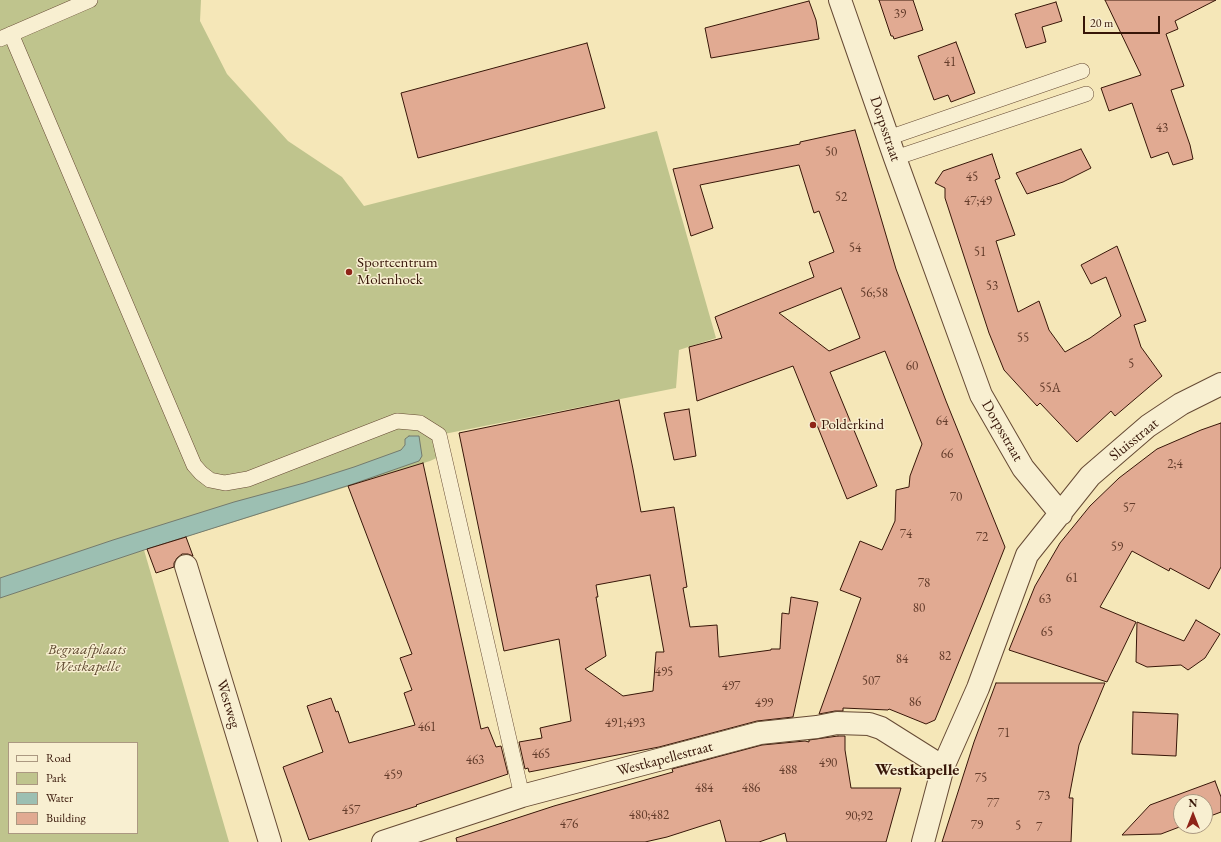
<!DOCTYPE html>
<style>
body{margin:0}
#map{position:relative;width:1221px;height:842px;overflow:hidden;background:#f5e7b8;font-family:"EB Garamond",serif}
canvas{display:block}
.legend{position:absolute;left:8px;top:742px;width:130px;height:92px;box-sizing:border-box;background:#f8efd1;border:1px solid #ab9881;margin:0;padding:5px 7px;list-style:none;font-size:12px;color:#371608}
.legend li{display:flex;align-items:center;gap:8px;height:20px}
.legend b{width:20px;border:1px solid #ab9881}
.north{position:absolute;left:1173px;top:794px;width:40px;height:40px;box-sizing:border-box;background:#f8efd1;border:1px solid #ab9881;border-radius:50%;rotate:0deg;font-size:11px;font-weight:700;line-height:16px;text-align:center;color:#371608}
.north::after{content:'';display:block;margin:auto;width:14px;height:18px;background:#8f2418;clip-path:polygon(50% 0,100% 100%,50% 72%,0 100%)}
.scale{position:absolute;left:1083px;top:16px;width:77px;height:18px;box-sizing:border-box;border:2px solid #371608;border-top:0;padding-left:5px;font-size:12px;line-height:14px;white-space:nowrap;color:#371608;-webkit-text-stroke:3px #f8efd1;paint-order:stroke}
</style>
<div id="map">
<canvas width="1221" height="842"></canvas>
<ul class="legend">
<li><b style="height:5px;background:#f8efd1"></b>Road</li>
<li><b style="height:11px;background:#bfc48d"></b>Park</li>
<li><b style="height:11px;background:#9cbfb2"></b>Water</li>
<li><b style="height:11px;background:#e1aa92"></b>Building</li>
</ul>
<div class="north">N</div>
<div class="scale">20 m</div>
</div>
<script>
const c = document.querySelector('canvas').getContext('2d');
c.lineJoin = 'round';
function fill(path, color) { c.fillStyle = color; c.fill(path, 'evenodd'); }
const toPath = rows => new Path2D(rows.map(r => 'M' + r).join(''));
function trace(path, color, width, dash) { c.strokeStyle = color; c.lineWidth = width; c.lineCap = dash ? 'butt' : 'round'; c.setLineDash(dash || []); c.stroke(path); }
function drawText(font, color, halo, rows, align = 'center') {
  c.font = font + ' "EB Garamond",serif'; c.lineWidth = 3; c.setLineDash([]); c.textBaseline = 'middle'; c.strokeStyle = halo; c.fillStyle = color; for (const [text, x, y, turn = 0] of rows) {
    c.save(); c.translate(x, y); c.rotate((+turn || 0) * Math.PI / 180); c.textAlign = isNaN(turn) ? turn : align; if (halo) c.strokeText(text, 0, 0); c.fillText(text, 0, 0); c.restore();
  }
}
const green = toPath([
 [0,0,201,0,200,21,227,74,288,141,342,177,364,206,657,131,716,338,679,350,676,388,439,435,443,455,430,461,144,550,229,842,0,842],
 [9,743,137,743,137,833,9,833]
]);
const water = toPath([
 [409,436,419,436,422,456,419,461,353,484,144,550,0,598,0,578,113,540,234,502,304,483,354,467,401,450,405,445,405,439,409,436]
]);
const building = toPath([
 [879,0,913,0,923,30,894,39,893,36,891,36,879,0],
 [1105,0,1216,0,1175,21,1178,29,1166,34,1184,86,1171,90,1190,145,1193,159,1173,165,1168,152,1151,158,1132,103,1109,111,1101,88,1141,75,1105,0],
 [809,1,816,20,819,39,711,58,705,28,809,1],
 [1056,2,1062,21,1042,27,1046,42,1026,48,1015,14,1056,2],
 [956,42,975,93,951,102,948,95,934,100,918,56,956,42],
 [587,43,605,108,418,158,401,93,587,43],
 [855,130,896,269,946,401,1005,547,982,605,935,720,926,724,889,709,888,710,843,708,843,711,835,711,819,714,861,598,840,590,860,541,882,550,895,521,896,490,909,487,910,476,922,444,885,351,830,372,877,486,847,499,793,366,697,401,689,347,722,338,715,317,814,277,809,262,834,252,819,211,814,213,799,165,700,185,713,228,691,236,673,169,800,144,800,142,855,130],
 [841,288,860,338,829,351,779,313,841,288],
 [1081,149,1091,168,1063,182,1027,194,1016,173,1081,149],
 [992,154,1000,178,995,180,1015,235,996,241,1018,312,1039,301,1049,330,1065,352,1090,338,1121,316,1106,277,1091,284,1081,265,1117,246,1146,321,1134,325,1141,347,1162,376,1115,416,1111,411,1077,442,1040,403,1037,406,1004,370,989,333,945,198,945,188,935,183,943,171,992,154],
 [619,400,633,469,641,512,674,507,687,587,683,588,690,627,717,625,719,657,771,650,771,649,780,649,782,613,789,614,791,597,818,602,793,717,757,721,659,747,529,772,528,768,525,769,519,742,542,738,540,728,571,721,559,639,504,651,459,433,619,400],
 [650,575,664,652,656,652,653,691,623,696,585,669,606,656,596,597,598,597,596,585,650,575],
 [689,409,696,456,674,460,664,413,689,409],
 [1221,423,1221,567,1209,589,1170,568,1169,571,1132,551,1100,607,1136,622,1107,682,1009,650,1035,586,1060,543,1090,506,1119,478,1157,449,1201,430,1221,423],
 [423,463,481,729,488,727,496,747,501,746,508,774,416,805,417,806,309,840,283,767,323,752,307,706,331,698,336,712,338,711,349,743,415,725,404,693,412,690,400,658,412,654,348,486,423,463],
 [186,537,193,556,188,554,182,554,177,558,174,563,174,567,156,573,147,549,186,537],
 [1196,620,1220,634,1205,658,1188,670,1181,665,1147,667,1136,662,1137,622,1184,641,1196,620],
 [996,683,1105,683,1079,745,1069,798,1073,798,1071,842,942,842,974,742,996,683],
 [1133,712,1178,714,1176,756,1132,754,1133,712],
 [838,736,845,736,845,750,851,788,901,788,886,842,787,842,785,833,759,842,726,842,720,820,667,837,645,842,457,842,456,838,554,806,673,772,672,769,762,745,805,741,809,742,809,740,838,736],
 [1215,781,1221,797,1221,812,1205,818,1205,802,1181,802,1181,826,1182,826,1161,834,1122,835,1150,805,1215,781]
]);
const service = toPath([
 [11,34,194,465,201,473,210,480,225,483,248,479,397,421,420,423,439,435,522,796],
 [0,39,90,0],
 [888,138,1082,71],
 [895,158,1086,94]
]);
const minor = toPath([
 [186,566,270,842],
 [383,842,522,796,760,733,817,727,837,723,869,724,881,728,943,767]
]);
const tertiary = toPath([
 [840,0,895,158,981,395,1023,468,1061,514],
 [923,842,943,767,978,688,1027,555,1090,476,1148,426,1181,404,1221,384]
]);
const markers = [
 [349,272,4,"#8f2418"],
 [813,425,4,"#8f2418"]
];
const numberNames = [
 ["39",900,14],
 ["41",950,62],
 ["43",1162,128],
 ["50",831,152],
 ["45",972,177],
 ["52",841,197],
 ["47;49",978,201],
 ["54",855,248],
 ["51",980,252],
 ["53",992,286],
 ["56;58",874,293],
 ["55",1023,338],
 ["5",1131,364],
 ["60",912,366],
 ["55A",1050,388],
 ["64",942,421],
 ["66",947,454],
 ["2;4",1175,464],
 ["70",956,497],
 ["57",1129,508],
 ["74",906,534],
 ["72",982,537],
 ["59",1117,547],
 ["61",1072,578],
 ["78",924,583],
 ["63",1045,599],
 ["80",919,608],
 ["65",1047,632],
 ["82",945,656],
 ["84",902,659],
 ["495",664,672],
 ["507",871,681],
 ["497",731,686],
 ["86",915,702],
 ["499",764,703],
 ["491;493",625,723],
 ["461",427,727],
 ["71",1004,733],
 ["465",541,754],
 ["463",475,760],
 ["490",828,763],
 ["488",788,770],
 ["459",393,775],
 ["75",981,778],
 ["484",704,788],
 ["486",751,788],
 ["73",1044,796],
 ["77",993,803],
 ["457",351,810],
 ["480;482",649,815],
 ["90;92",859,816],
 ["476",569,824],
 ["79",977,825],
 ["5",1018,826],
 ["7",1039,827]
];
const streetNames = [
 ["Dorpsstraat",885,129,71],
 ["Dorpsstraat",1002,431,60],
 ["Sluisstraat",1134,440,-39],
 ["Westweg",228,704,73],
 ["Westkapellestraat",665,759,-15]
];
const poiNames = [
 ["Sportcentrum",357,263],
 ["Molenhoek",357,280],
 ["Polderkind",821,425]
];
const parkNames = [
 ["Begraafplaats",87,650],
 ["Westkapelle",87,667]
];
const quarterNames = [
 ["Westkapelle",917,770]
];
fill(green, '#bfc48d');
fill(water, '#9cbfb2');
trace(water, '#747b6e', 1);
fill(building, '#e1aa92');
trace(building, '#371608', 1);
trace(service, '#664a34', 16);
trace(minor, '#664a34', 24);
trace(tertiary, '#664a34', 24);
trace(service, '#f8efd1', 15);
trace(minor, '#f8efd1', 22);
trace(tertiary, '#f8efd1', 22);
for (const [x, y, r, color] of markers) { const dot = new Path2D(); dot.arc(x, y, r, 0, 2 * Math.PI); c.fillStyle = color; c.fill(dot); trace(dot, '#f8efd1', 1.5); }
drawText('13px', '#623b2a', null, numberNames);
drawText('15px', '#371608', '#f8efd1', streetNames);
drawText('15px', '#371608', '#f8efd1', poiNames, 'left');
drawText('italic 15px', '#604a30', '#f8efd1', parkNames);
drawText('bold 17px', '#371608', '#f8efd1', quarterNames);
</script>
